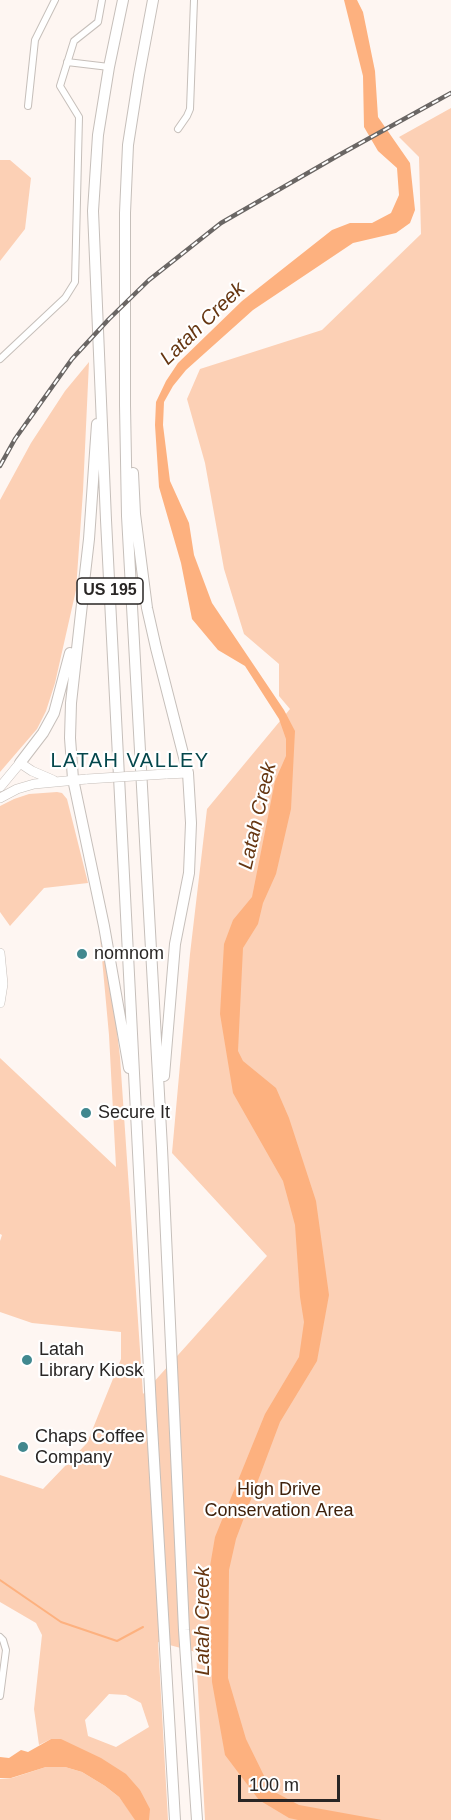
<!DOCTYPE html>
<style>
body{margin:0}
#map{position:relative;width:451px;height:1820px;overflow:hidden;background:#fef6f2;font-family:Arial,sans-serif}
canvas{display:block}
.scale{position:absolute;left:238px;top:1775px;width:102px;height:27px;box-sizing:border-box;border:3px solid #292625;border-top:0;padding-left:8px;font-size:18px;line-height:21px;white-space:nowrap;color:#292625;-webkit-text-stroke:4px #fff;paint-order:stroke}
</style>
<div id="map">
<canvas width="451" height="1820"></canvas>
<div class="scale">100 m</div>
</div>
<script>
const c = document.querySelector('canvas').getContext('2d');
c.lineJoin = 'round';
function fill(path, color) { c.fillStyle = color; c.fill(path, 'evenodd'); }
const toPath = rows => new Path2D(rows.map(r => 'M' + r).join(''));
function trace(path, color, width, dash) { c.strokeStyle = color; c.lineWidth = width; c.lineCap = dash ? 'butt' : 'round'; c.setLineDash(dash || []); c.stroke(path); }
function drawText(font, color, halo, rows, align = 'center') {
  c.font = font + ' Arial,sans-serif'; c.lineWidth = 4.5; c.setLineDash([]); c.textBaseline = 'middle'; c.strokeStyle = halo; c.fillStyle = color; for (const [text, x, y, turn = 0] of rows) {
    c.save(); c.translate(x, y); c.rotate((+turn || 0) * Math.PI / 180); c.textAlign = isNaN(turn) ? turn : align; if (halo) c.strokeText(text, 0, 0); c.fillText(text, 0, 0); c.restore();
  }
}
const green = toPath([
 [451,108,451,1820,205,1820,196,1652,158,1642,168,1820,149,1820,51,1739,39,1745,34,1709,42,1635,36,1623,0,1602,0,1475,43,1489,87,1443,121,1359,121,1332,32,1323,0,1312,0,1241,2,1235,0,1234,0,1058,116,1167,109,1035,100,937,114,1006,120,1057,143,1394,267,1256,172,1153,190,954,207,809,290,709,279,696,279,664,244,634,224,569,205,463,187,399,200,369,322,330,421,234,419,157,399,137],
 [109,1694,126,1695,141,1703,149,1727,116,1747,88,1736,85,1720],
 [0,160,10,160,31,178,25,229,0,261],
 [89,362,83,491,76,590,55,683,46,711,37,729,0,772,0,500,31,443,65,391],
 [57,792,62,793,67,799,88,883,44,888,10,926,0,912,0,806,14,799,29,794],
 [46,1767,65,1767,82,1772,105,1786,119,1797,136,1820,0,1820,0,1779,12,1778]
]);
const water = toPath([
 [344,0,357,0,363,12,375,71,378,117,410,163,415,210,410,223,396,233,353,243,253,310,186,370,173,386,164,402,163,425,170,481,189,523,194,555,212,603,284,710,295,731,291,809,276,874,263,903,258,924,243,948,238,1051,243,1061,276,1088,289,1118,316,1201,329,1295,317,1361,280,1422,236,1539,229,1570,228,1678,246,1739,271,1790,299,1805,382,1820,298,1820,289,1818,259,1800,225,1755,212,1682,209,1572,215,1537,265,1414,299,1357,304,1322,300,1297,295,1225,283,1181,233,1093,220,1014,224,944,233,920,252,897,275,781,286,756,286,739,279,719,245,666,218,650,192,619,181,563,159,487,155,425,156,402,166,381,178,363,242,301,332,230,350,223,372,223,391,213,399,195,397,168,378,151,364,127,363,76],
 [51,1739,61,1739,101,1758,126,1774,140,1790,150,1809,149,1820,135,1820,119,1797,105,1786,82,1772,65,1767,46,1767,11,1778,0,1778,0,1757,9,1758,21,1750,28,1752]
]);
const stream = toPath([
 [0,1580,61,1622,117,1641,143,1627]
]);
const minor = toPath([
 [67,62,109,67],
 [28,106,35,40,55,0],
 [178,129,187,116,190,109,194,0],
 [0,359,65,298,75,282,79,117,60,86,74,41,98,22,102,0],
 [0,1637,3,1640,6,1650,0,1696]
]);
const secondary = toPath([
 [166,774,188,773],
 [0,787,20,763,32,771,53,780],
 [0,798,17,789,34,784,87,779],
 [0,953,3,984,0,1003]
]);
const trunk = toPath([
 [123,0,109,67,98,135,93,211,106,520,151,1409,175,1820],
 [153,0,139,75,128,145,125,213,125,405,127,516,162,1148,184,1630,197,1820],
 [133,473,135,514,147,608,156,648,188,773,191,823,189,873,175,944,164,1076],
 [83,595,71,703,70,738,73,779,104,926,129,1068],
 [82,600,89,539,97,424],
 [20,763,43,733,54,713,70,653]
]);
const rail = toPath([
 [0,466,15,439,72,359,109,319,149,280,221,223,339,155,451,93]
]);
const secondaryBridge = toPath([
 [87,779,166,774]
]);
const markers = [
 [82,954,6,"#41888f"],
 [86,1113,6,"#41888f"],
 [27,1360,6,"#41888f"],
 [23,1447,6,"#41888f"]
];
const shields = [
 [110,591,66]
];
const shieldNames = [
 ["US 195",110,591]
];
const poiNames = [
 ["nomnom",94,954],
 ["Secure It",98,1113],
 ["Latah",39,1350],
 ["Library Kiosk",39,1371],
 ["Chaps Coffee",35,1437],
 ["Company",35,1458]
];
const parkNames = [
 ["High Drive",279,1490],
 ["Conservation Area",279,1511]
];
const waterNames = [
 ["Latah Creek",203,324,-44],
 ["Latah Creek",258,816,-77],
 ["Latah Creek",203,1621,-90]
];
const neighbourhoodNames = [
 ["LATAH VALLEY",130,761]
];
fill(green, '#fcd0b5');
fill(water, '#fdb17f');
trace(stream, '#fdb17f', 2);
trace(minor, '#c6bfba', 8);
trace(secondary, '#c6bfba', 10);
trace(trunk, '#c6bfba', 12);
trace(minor, '#fff', 6);
trace(secondary, '#fff', 9);
trace(trunk, '#fff', 10);
trace(rail, '#6a6664', 4.5);
trace(rail, '#fff', 2, [7]);
trace(secondaryBridge, '#c6bfba', 10, []);
trace(secondaryBridge, '#fff', 9);
for (const [x, y, r, color] of markers) { const dot = new Path2D(); dot.arc(x, y, r, 0, 2 * Math.PI); c.fillStyle = color; c.fill(dot); trace(dot, '#fff', 2); }
for (const [x, y, w] of shields) { const box = new Path2D(); box.roundRect(x - w / 2, y - 13, w, 26, 4.5); c.fillStyle = '#fff'; c.fill(box); trace(box, '#292625', 1.5); }
drawText('bold 16px', '#292625', null, shieldNames);
drawText('18px', '#292625', '#fff', poiNames, 'left');
drawText('18px', '#3f210b', '#fff', parkNames);
drawText('italic 20px', '#663611', '#fff', waterNames);
c.letterSpacing = '1.5px';
drawText('20px', '#04474c', '#fff', neighbourhoodNames);
c.letterSpacing = '0px';
</script>
